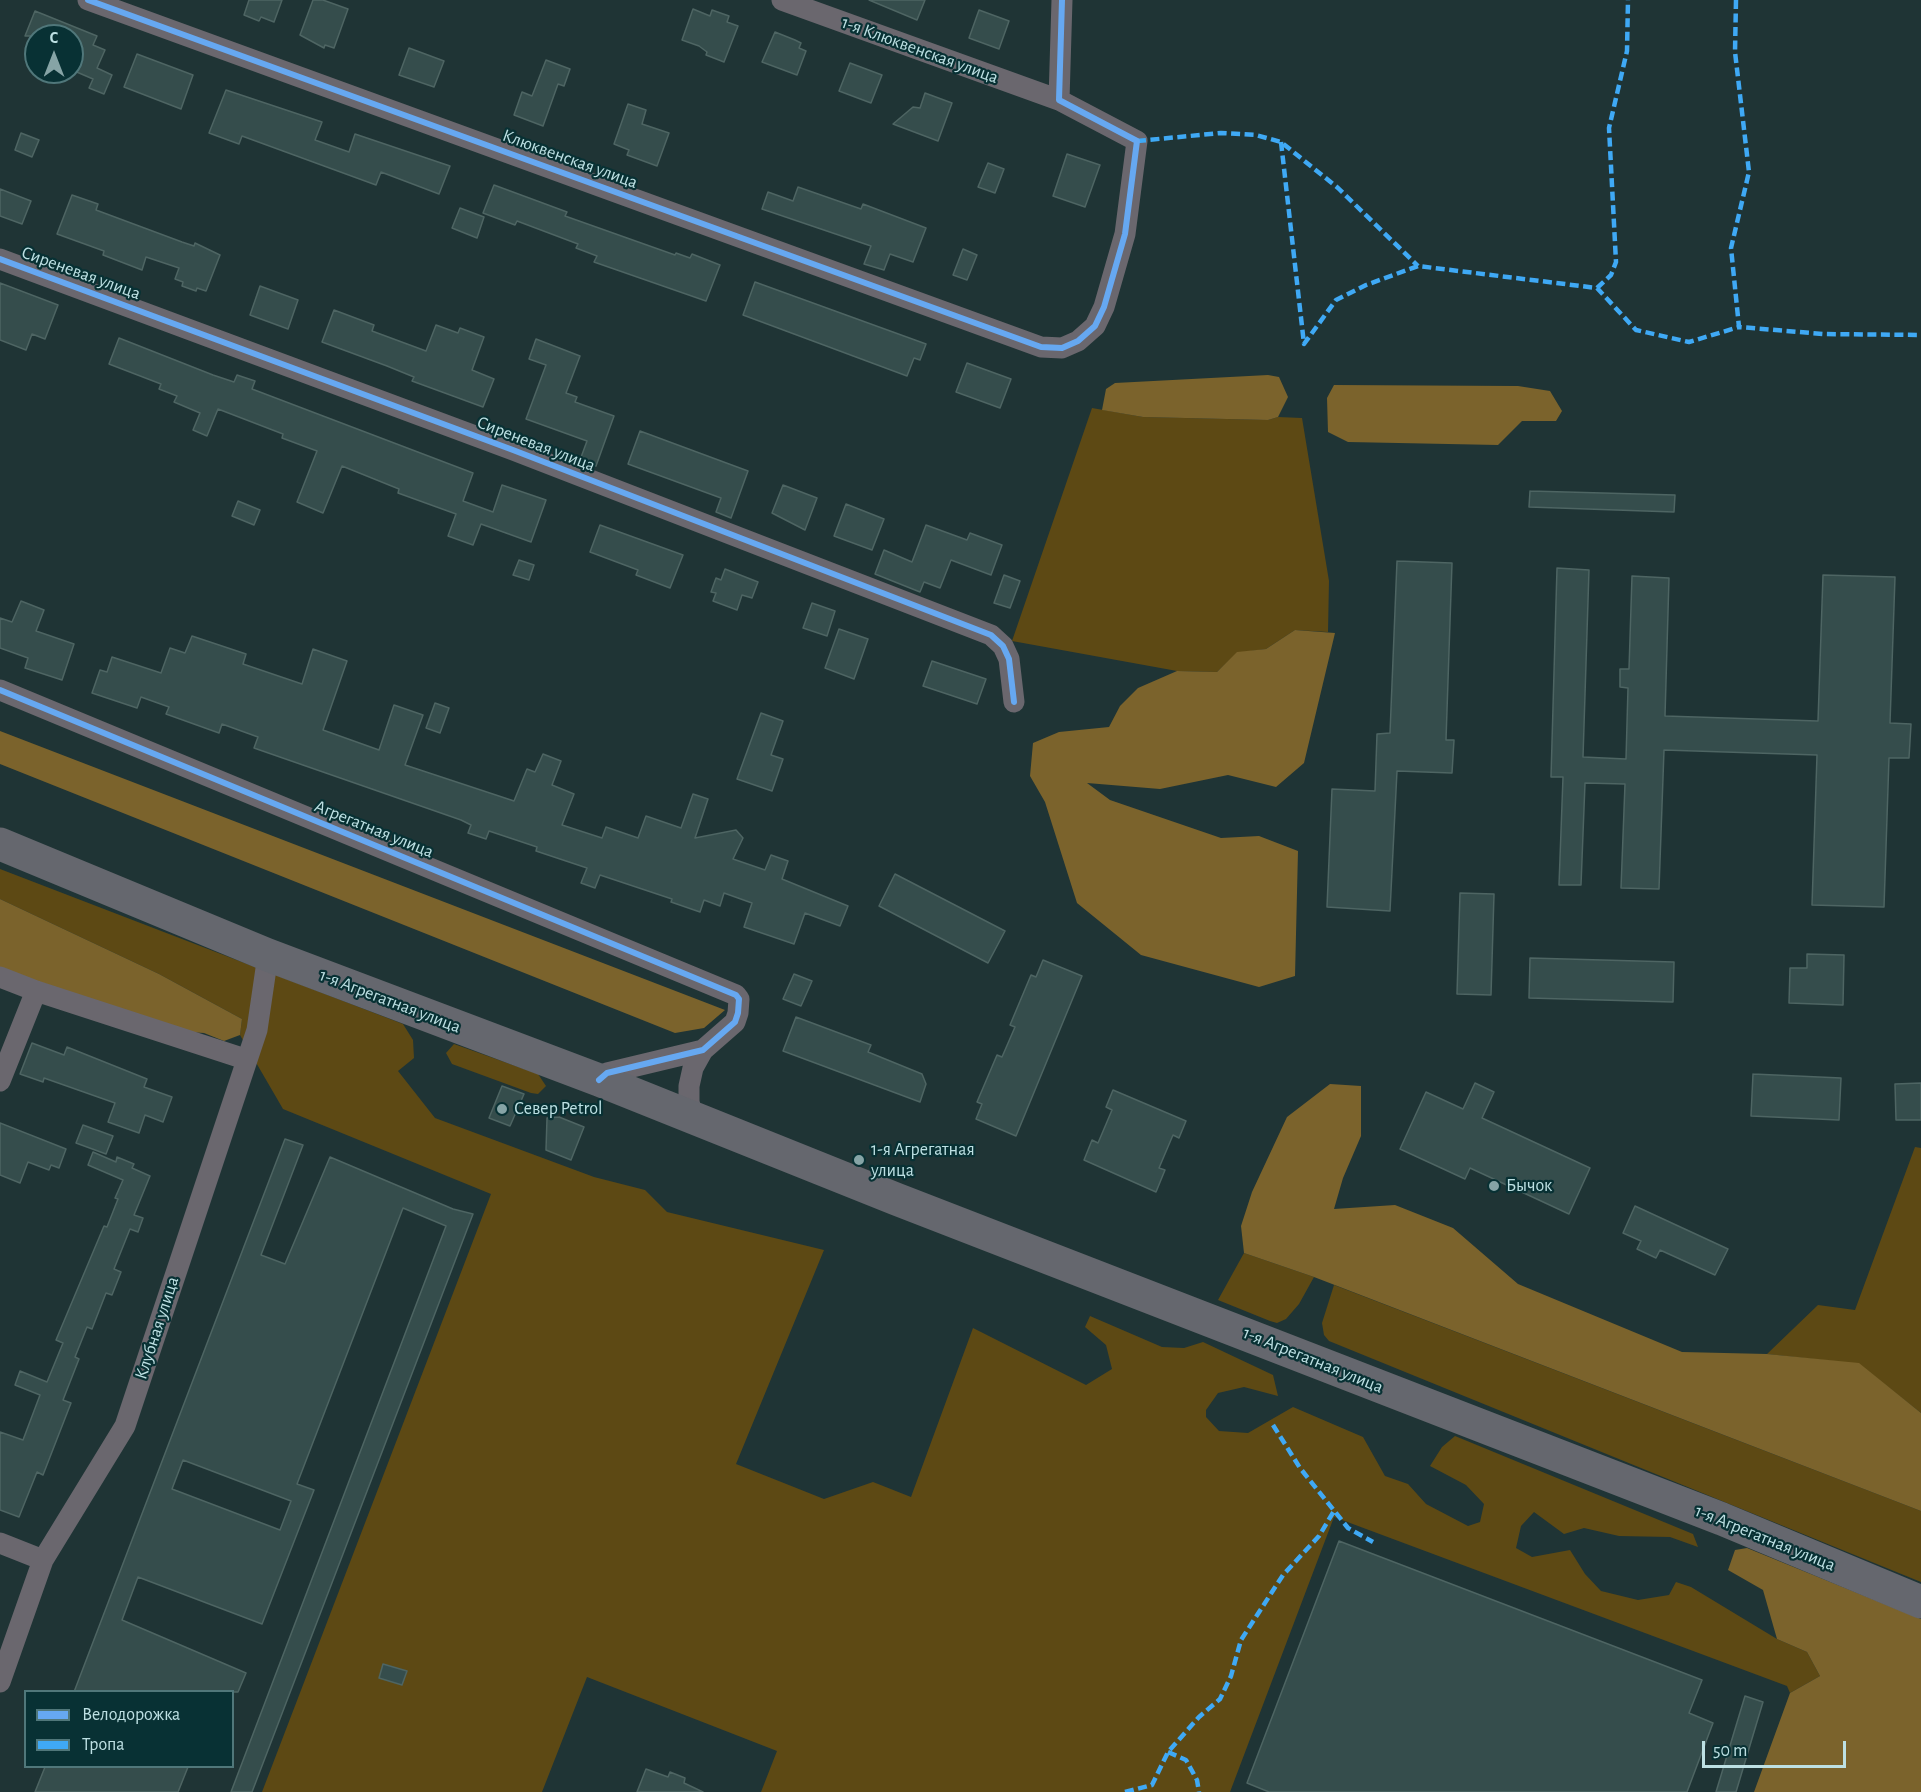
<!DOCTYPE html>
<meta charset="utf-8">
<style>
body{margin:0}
#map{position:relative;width:1921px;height:1792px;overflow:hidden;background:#1f3435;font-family:"Alegreya Sans",sans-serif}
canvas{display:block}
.legend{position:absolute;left:24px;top:1690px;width:210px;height:78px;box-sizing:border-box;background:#083134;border:2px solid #50777a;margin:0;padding:8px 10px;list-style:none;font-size:18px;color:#bde0e3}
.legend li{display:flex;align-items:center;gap:12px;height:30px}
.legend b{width:30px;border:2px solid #50777a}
.north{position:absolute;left:24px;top:24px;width:60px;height:60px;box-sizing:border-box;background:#083134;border:2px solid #50777a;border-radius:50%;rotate:0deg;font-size:16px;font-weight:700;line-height:24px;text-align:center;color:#bde0e3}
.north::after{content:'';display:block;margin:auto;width:21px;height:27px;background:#86a4a6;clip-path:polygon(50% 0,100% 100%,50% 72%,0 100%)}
.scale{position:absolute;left:1702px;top:1741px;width:144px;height:27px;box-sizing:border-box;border:3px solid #bde0e3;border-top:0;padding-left:8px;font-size:18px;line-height:21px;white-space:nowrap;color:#bde0e3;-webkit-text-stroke:4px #083134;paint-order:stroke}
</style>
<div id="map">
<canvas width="1921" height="1792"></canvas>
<ul class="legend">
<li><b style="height:8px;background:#66a8f1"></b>Велодорожка</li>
<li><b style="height:8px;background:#3fa9f5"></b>Тропа</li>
</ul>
<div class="north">С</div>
<div class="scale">50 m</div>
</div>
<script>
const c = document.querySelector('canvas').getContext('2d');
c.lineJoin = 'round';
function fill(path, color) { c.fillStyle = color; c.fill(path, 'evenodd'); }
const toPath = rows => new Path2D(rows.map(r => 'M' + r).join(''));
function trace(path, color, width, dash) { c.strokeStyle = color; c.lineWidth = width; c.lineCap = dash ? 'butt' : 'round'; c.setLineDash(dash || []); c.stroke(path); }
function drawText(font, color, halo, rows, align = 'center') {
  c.font = font + ' "Alegreya Sans",sans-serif'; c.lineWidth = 4.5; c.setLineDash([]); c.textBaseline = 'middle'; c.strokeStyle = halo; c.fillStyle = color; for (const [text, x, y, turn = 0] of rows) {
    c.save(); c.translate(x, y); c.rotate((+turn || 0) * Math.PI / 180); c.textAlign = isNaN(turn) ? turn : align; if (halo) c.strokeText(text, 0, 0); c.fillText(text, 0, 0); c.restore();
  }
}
const green = toPath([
 [1092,408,1143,417,1268,420,1278,417,1302,418,1329,581,1328,632,1295,630,1266,649,1237,653,1217,672,1177,671,1012,641],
 [0,869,403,1024,413,1040,414,1058,398,1071,435,1118,594,1177,645,1190,667,1212,824,1250,736,1464,824,1499,873,1482,911,1497,973,1328,1086,1385,1112,1369,1106,1345,1085,1327,1090,1316,1162,1347,1184,1348,1203,1342,1273,1375,1278,1396,1244,1387,1218,1393,1206,1410,1206,1417,1219,1431,1248,1433,1293,1407,1363,1437,1385,1476,1408,1484,1426,1504,1468,1526,1480,1522,1484,1504,1466,1485,1430,1466,1442,1447,1455,1436,1693,1534,1698,1547,1670,1537,1619,1536,1584,1528,1564,1534,1534,1512,1521,1526,1516,1548,1532,1557,1570,1550,1585,1574,1601,1591,1638,1600,1669,1595,1676,1582,1691,1587,1777,1639,1807,1652,1820,1676,1790,1693,1787,1686,1334,1517,1230,1792,761,1792,777,1751,587,1677,542,1792,262,1792,491,1194,283,1109,240,1035,242,1019,159,974,0,899],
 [454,1044,538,1074,546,1086,538,1094,531,1093,452,1064,446,1053],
 [1915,1147,1921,1148,1921,1413,1859,1364,1767,1354,1818,1305,1855,1310],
 [1244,1253,1314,1277,1299,1304,1286,1319,1277,1323,1270,1321,1218,1300],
 [1334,1285,1921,1511,1921,1582,1329,1341,1324,1335,1322,1323]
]);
const forest = toPath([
 [1268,375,1279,377,1288,397,1278,417,1268,420,1143,417,1102,410,1106,389,1115,383],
 [1334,385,1518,386,1550,391,1562,411,1556,421,1522,421,1498,445,1348,442,1328,432,1327,398],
 [1295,630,1335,633,1304,763,1276,787,1228,775,1160,789,1087,783,1110,800,1221,838,1259,836,1298,851,1295,976,1259,987,1141,955,1077,903,1045,802,1030,776,1033,743,1059,732,1109,727,1120,706,1138,688,1177,671,1217,672,1237,652,1266,649],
 [0,731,725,1010,704,1028,675,1033,0,764],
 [0,899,159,974,242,1019,240,1035,224,1041,204,1033,176,1031,0,968],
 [1330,1084,1361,1086,1361,1136,1343,1178,1334,1209,1395,1205,1453,1228,1518,1284,1682,1352,1767,1354,1859,1363,1921,1413,1921,1511,1314,1277,1244,1253,1241,1226,1252,1192,1287,1117],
 [1747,1548,1921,1619,1921,1792,1754,1792,1790,1693,1820,1676,1807,1652,1777,1639,1763,1590,1728,1570,1735,1550]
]);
const building = toPath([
 [249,0,282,0,274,22,261,17,259,21,244,15,249,0],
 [313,0,323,0,348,9,334,48,325,45,324,48,300,35,313,0],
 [869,0,925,0,917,20,869,0],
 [693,9,710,16,712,10,729,16,727,22,738,26,724,62,706,55,707,52,699,46,682,40,693,9],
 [979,10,1009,21,999,49,969,38,979,10],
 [35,11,97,36,93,45,105,50,97,68,112,75,104,94,89,88,93,79,72,70,72,36,25,36,35,11],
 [775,32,795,40,801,43,799,48,806,51,797,75,762,62,775,32],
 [409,48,444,61,434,87,399,75,409,48],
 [137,54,193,75,181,109,124,87,137,54],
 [546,60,570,69,564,86,558,84,543,126,514,115,522,92,532,96,546,60],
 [850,63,882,75,871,103,839,91,850,63],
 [226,90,322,122,315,140,349,152,355,134,450,166,439,194,381,172,376,185,242,136,239,144,209,133,226,90],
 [925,93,952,103,938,141,893,124,913,107,920,108,925,93],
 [628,104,646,110,642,124,669,133,657,166,627,155,629,150,614,144,628,104],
 [21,133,39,140,32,157,15,150,21,133],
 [1067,154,1100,165,1085,207,1053,196,1067,154],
 [988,163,1004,169,995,193,978,187,988,163],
 [494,185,567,212,565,216,675,255,676,253,690,258,692,254,720,265,706,301,594,262,597,256,576,248,578,244,517,221,515,225,483,213,494,185],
 [798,187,861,209,863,204,926,228,913,262,890,254,884,270,864,264,871,246,762,209,768,192,793,201,798,187],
 [0,189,31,201,22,224,0,216,0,189],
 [72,195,98,204,96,210,182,242,194,246,195,243,220,255,206,291,197,288,196,291,182,286,183,282,175,279,179,268,146,257,142,270,103,255,104,251,57,234,72,195],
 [460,208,484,217,477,238,452,228,460,208],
 [963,249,977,255,967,280,953,275,963,249],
 [755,282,926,344,920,360,914,358,907,376,743,315,755,282],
 [0,283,58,305,45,339,32,334,26,350,0,340,0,283],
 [260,286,298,300,288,329,250,315,260,286],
 [334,310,374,325,372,331,426,351,436,325,458,333,460,328,484,337,472,370,494,379,483,407,412,381,414,377,387,366,322,342,334,310],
 [119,338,213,375,234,382,237,375,255,381,252,389,473,473,463,501,493,512,502,485,546,500,531,542,481,524,473,545,448,536,456,514,398,493,399,489,342,466,323,513,297,502,317,451,282,438,283,434,218,409,207,436,193,430,200,413,174,402,177,396,159,389,161,384,109,364,119,338],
 [536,339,580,356,566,393,577,397,575,402,614,416,596,466,580,460,587,441,526,419,546,365,529,359,536,339],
 [967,363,1011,379,1000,408,956,392,967,363],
 [640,431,748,471,731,518,716,512,721,498,628,464,640,431],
 [783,485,817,498,805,530,772,513,783,485],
 [1530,491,1675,495,1674,512,1529,507,1530,491],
 [238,501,260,510,254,525,232,516,238,501],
 [846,504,884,519,872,550,834,536,846,504],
 [600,525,683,555,670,588,636,575,638,570,590,552,600,525],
 [926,525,967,540,970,533,1002,545,991,575,951,560,940,588,924,582,920,592,875,574,884,550,912,562,926,525],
 [519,560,534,565,529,580,513,575,519,560],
 [1397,561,1452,563,1446,740,1454,740,1452,773,1397,771,1390,911,1327,907,1332,789,1375,791,1377,734,1390,733,1397,561],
 [1557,568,1589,570,1583,757,1626,759,1628,688,1620,687,1620,669,1629,669,1632,576,1669,578,1665,716,1818,721,1823,575,1895,577,1890,723,1911,724,1909,758,1889,758,1884,907,1812,905,1817,755,1664,750,1659,889,1621,888,1625,784,1585,783,1581,885,1559,885,1563,777,1551,777,1557,568],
 [725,569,758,582,752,598,742,595,737,610,713,601,716,593,711,592,716,578,721,580,725,569],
 [1004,575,1020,581,1010,608,994,603,1004,575],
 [21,601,44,610,36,631,74,644,62,680,25,668,28,658,0,648,0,618,12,622,21,601],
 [812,603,835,611,827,636,803,628,812,603],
 [839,629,868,639,854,679,825,668,839,629],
 [192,636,246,654,243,664,302,684,313,649,347,661,323,730,379,750,394,705,423,715,405,765,514,801,527,769,535,772,543,754,561,761,552,785,574,794,562,825,602,838,606,827,638,838,646,816,681,828,693,794,708,799,695,838,736,830,743,838,733,859,765,870,771,855,788,861,782,879,848,906,840,926,805,913,794,944,744,927,752,903,724,893,720,906,704,900,700,912,671,902,672,899,600,875,595,888,581,883,587,868,536,851,537,847,489,831,486,839,468,833,471,825,461,820,254,748,258,737,222,724,219,733,166,714,169,707,141,697,137,708,92,693,100,670,107,672,112,657,161,673,170,648,185,653,192,636],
 [932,661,986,679,977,704,923,686,932,661],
 [435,703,449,708,440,733,426,728,435,703],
 [761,713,783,721,771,755,783,759,772,791,737,779,761,713],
 [895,874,1005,931,988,963,879,906,895,874],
 [1460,893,1494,894,1491,995,1457,994,1460,893],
 [1807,954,1844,955,1843,1005,1789,1003,1790,968,1807,968,1807,954],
 [1530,958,1674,962,1673,1002,1529,998,1530,958],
 [1043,960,1082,976,1016,1136,976,1119,982,1104,977,1102,997,1055,1002,1057,1015,1027,1010,1025,1031,975,1036,977,1043,960],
 [794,974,812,981,801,1006,783,999,794,974],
 [796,1017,871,1045,868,1052,922,1074,926,1084,920,1102,783,1051,796,1017],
 [32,1043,64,1055,67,1047,147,1079,144,1087,172,1097,163,1122,145,1115,139,1133,108,1122,115,1103,44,1078,43,1082,20,1074,32,1043],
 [1753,1074,1841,1078,1839,1120,1751,1116,1753,1074],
 [1475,1083,1494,1092,1482,1118,1590,1168,1569,1214,1470,1168,1465,1179,1400,1149,1426,1092,1463,1109,1475,1083],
 [1921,1083,1921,1120,1896,1120,1895,1084,1921,1083],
 [502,1086,524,1094,510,1126,489,1118,502,1086],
 [1113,1090,1186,1121,1179,1138,1173,1135,1159,1168,1165,1170,1156,1192,1084,1160,1092,1140,1098,1143,1112,1110,1106,1107,1113,1090],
 [559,1117,584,1127,571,1160,546,1150,547,1118,559,1117],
 [0,1123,66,1149,59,1168,51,1165,49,1170,28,1162,20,1183,0,1175,0,1123],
 [83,1125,113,1136,106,1154,76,1143,83,1125],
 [285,1139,303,1145,261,1255,285,1264,330,1157,453,1209,473,1214,252,1792,231,1792,446,1226,403,1208,297,1484,314,1490,262,1624,138,1577,122,1620,246,1673,238,1692,74,1692,285,1139],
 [183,1460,291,1501,280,1530,172,1489,183,1460],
 [93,1152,116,1162,117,1157,134,1164,132,1168,150,1176,134,1215,143,1218,138,1232,130,1229,114,1269,121,1272,112,1295,106,1293,92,1329,87,1327,75,1357,79,1359,63,1400,71,1403,43,1475,37,1472,19,1517,0,1510,0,1432,23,1440,40,1395,15,1385,20,1371,47,1382,63,1343,56,1340,104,1226,107,1227,118,1199,115,1198,123,1180,88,1165,93,1152],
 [1635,1206,1728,1249,1715,1275,1660,1250,1656,1258,1637,1249,1641,1241,1623,1233,1635,1206],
 [1339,1541,1702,1680,1689,1713,1713,1723,1687,1792,1269,1792,1247,1783,1339,1541],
 [383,1664,407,1671,402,1685,379,1678,383,1664],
 [1745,1696,1763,1702,1736,1792,1716,1792,1745,1696],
 [45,1767,188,1767,178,1792,35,1792,45,1767],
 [646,1769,668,1777,670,1772,685,1778,684,1783,703,1792,637,1792,646,1769]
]);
const street = toPath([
 [88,0,1041,347,1062,348,1078,341,1095,326,1104,307,1125,234,1137,141,1059,100,1062,0],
 [782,0,1059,100],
 [0,259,513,450,991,635,1003,646,1009,659,1014,702],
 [0,690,736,995,739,999,738,1013,735,1022,703,1050,607,1073,599,1080],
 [0,977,36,991,245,1059],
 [0,1081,36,991],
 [693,1119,689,1102,689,1086,693,1068,703,1050],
 [0,1543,43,1560],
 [0,1682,43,1560,125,1426,257,1030,268,955]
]);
const primary = toPath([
 [0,844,268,955,599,1080,896,1199,1722,1519,1921,1602]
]);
const quiet = toPath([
 [1736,0,1735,52,1749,172,1731,248,1739,327,1823,334,1921,335],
 [1137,141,1221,133,1256,135,1281,142,1338,188,1418,266],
 [1281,142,1304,344,1336,300,1366,285,1418,266,1597,288,1636,330,1689,342,1739,327],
 [1597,288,1611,275,1616,262,1609,128,1627,51,1628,0],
 [1273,1425,1300,1468,1348,1528,1373,1542],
 [1168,1752,1186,1760,1197,1780,1199,1792],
 [1125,1792,1152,1785,1168,1752,1199,1717,1220,1699,1231,1676,1241,1640,1283,1575,1319,1536,1334,1511]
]);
const cycleway = toPath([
 [88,0,1041,347,1062,348,1078,341,1095,326,1104,307,1125,234,1137,141,1059,100,1062,0],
 [0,259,513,450,991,635,1003,646,1009,659,1014,702],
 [0,690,736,995,739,999,738,1013,735,1022,703,1050,607,1073,599,1080]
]);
const markers = [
 [502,1109,6,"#86a4a6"],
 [859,1160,6,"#86a4a6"],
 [1494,1186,6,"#86a4a6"]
];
const streetNames = [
 ["1-я Клюквенская улица",920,50,20],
 ["Клюквенская улица",570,159,20],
 ["Сиреневая улица",81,273,20],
 ["Сиреневая улица",536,444,21],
 ["Агрегатная улица",374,829,22],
 ["1-я Агрегатная улица",390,1001,21],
 ["Клубная улица",157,1328,-72],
 ["1-я Агрегатная улица",1313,1360,22],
 ["1-я Агрегатная улица",1765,1538,22]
];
const poiNames = [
 ["Север Petrol",514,1109],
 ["1-я Агрегатная",871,1150],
 ["улица",871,1171],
 ["Бычок",1506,1186]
];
fill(green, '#5d4914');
fill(forest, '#7b632c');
fill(building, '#354d4c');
trace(building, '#4e6563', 1.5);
trace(street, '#6a676e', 21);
trace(primary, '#65676e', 33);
trace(quiet, '#3fa9f5', 4.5, [9, 4.5]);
trace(cycleway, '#66a8f1', 6);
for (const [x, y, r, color] of markers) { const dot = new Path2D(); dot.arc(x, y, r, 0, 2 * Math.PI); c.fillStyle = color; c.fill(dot); trace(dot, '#083134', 2); }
drawText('18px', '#bde0e3', '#083134', streetNames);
drawText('18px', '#bde0e3', '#083134', poiNames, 'left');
</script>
